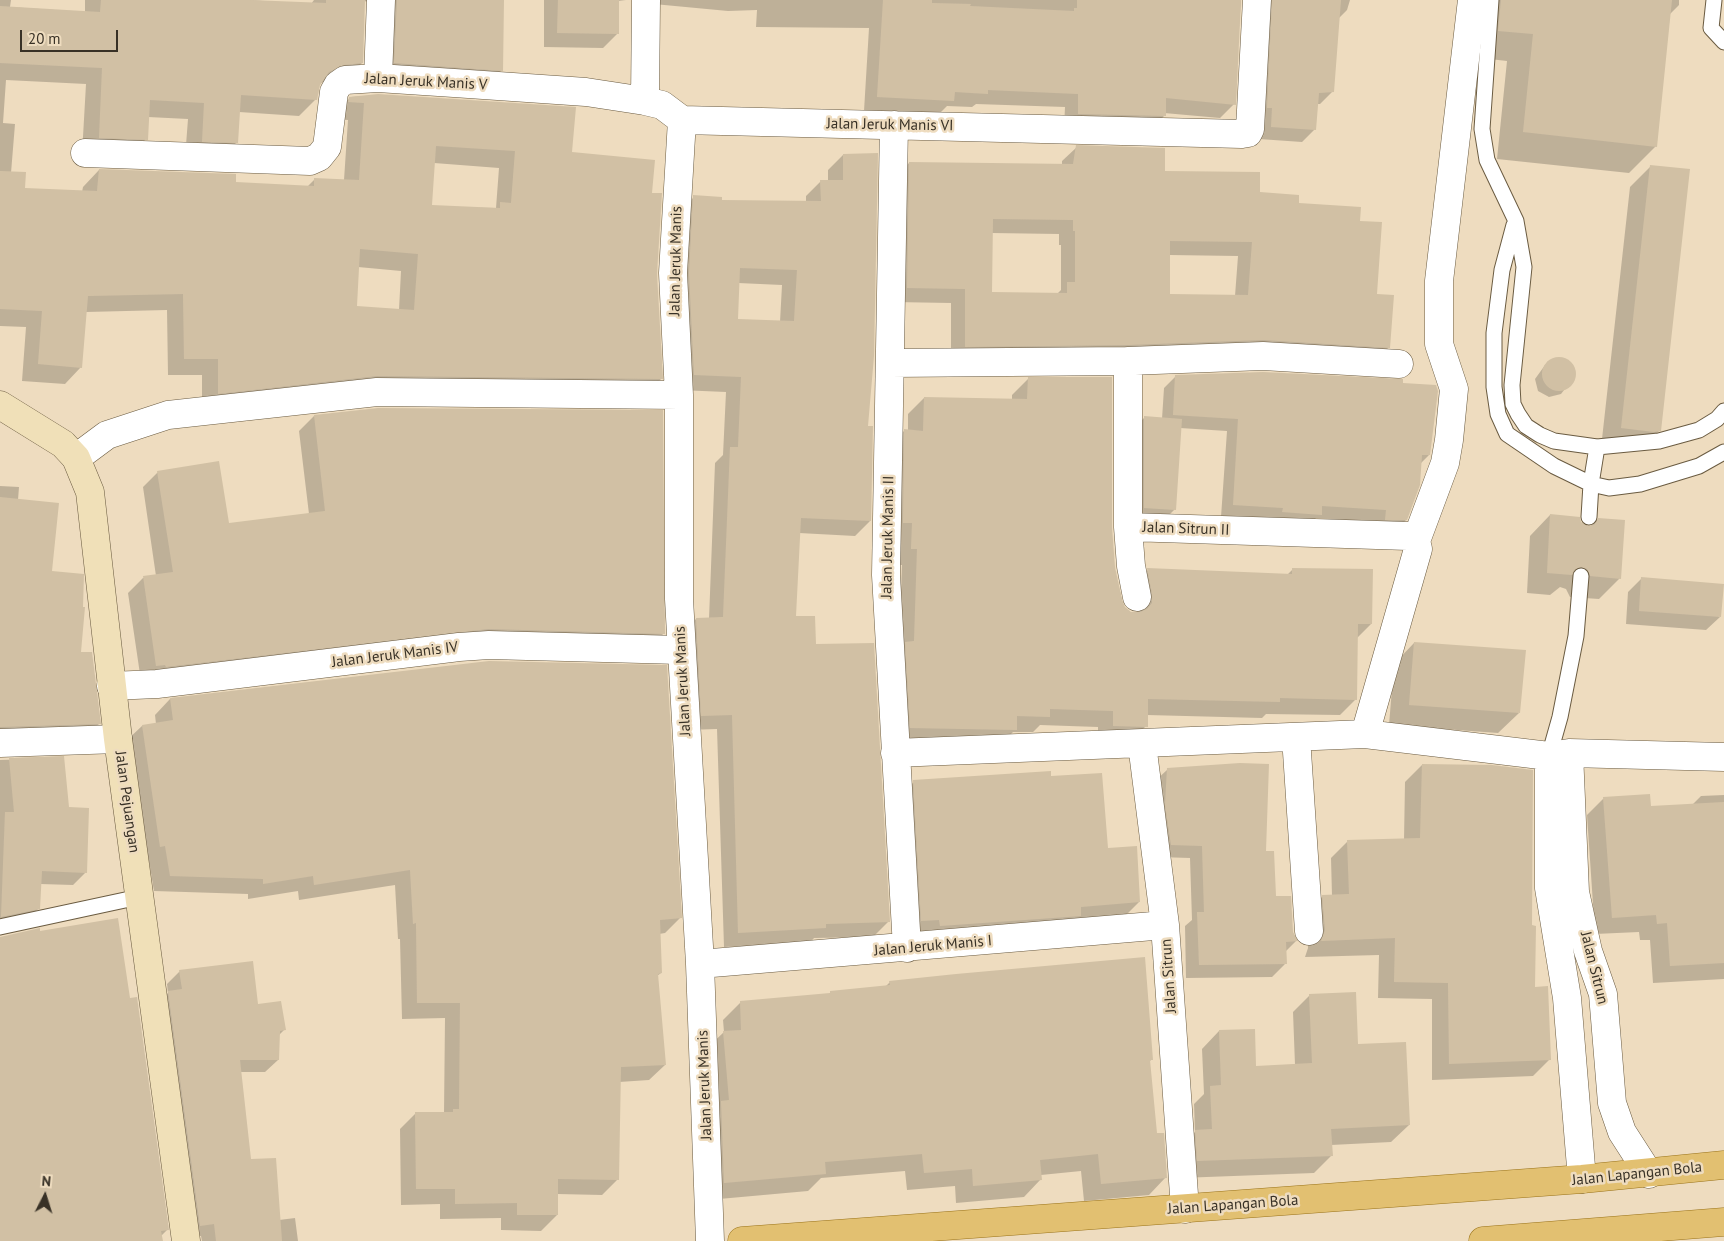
<!DOCTYPE html>
<style>
body{margin:0}
#map{position:relative;width:1724px;height:1241px;overflow:hidden;background:#eedcbf;font-family:"PT Sans",sans-serif}
canvas{display:block}
.north{position:absolute;left:20px;top:1171px;width:50px;height:50px;-webkit-text-stroke:4px #eedcbf;paint-order:stroke;rotate:5deg;font-size:14px;font-weight:700;line-height:20px;text-align:center;color:#383126}
.north::after{content:'';display:block;margin:auto;width:18px;height:22px;background:#383126;clip-path:polygon(50% 0,100% 100%,50% 72%,0 100%)}
.scale{position:absolute;left:20px;top:30px;width:98px;height:22px;box-sizing:border-box;border:2px solid #383126;border-top:0;padding-left:6px;font-size:15px;line-height:18px;white-space:nowrap;color:#383126;-webkit-text-stroke:4px #eedcbf;paint-order:stroke}
</style>
<div id="map">
<canvas width="1724" height="1241"></canvas>
<div class="north">N</div>
<div class="scale">20 m</div>
</div>
<script>
const c = document.querySelector('canvas').getContext('2d');
c.lineJoin = 'round';
function fill(path, color) { c.fillStyle = color; c.fill(path, 'evenodd'); }
const toPath = rows => new Path2D(rows.map(r => 'M' + r).join(''));
function trace(path, color, width, dash) { c.strokeStyle = color; c.lineWidth = width; c.lineCap = dash ? 'butt' : 'round'; c.setLineDash(dash || []); c.stroke(path); }
function drawText(font, color, halo, rows, align = 'center') {
  c.font = font + ' "PT Sans",sans-serif'; c.lineWidth = 5; c.setLineDash([]); c.textBaseline = 'middle'; c.strokeStyle = halo; c.fillStyle = color; for (const [text, x, y, turn = 0] of rows) {
    c.save(); c.translate(x, y); c.rotate((+turn || 0) * Math.PI / 180); c.textAlign = isNaN(turn) ? turn : align; if (halo) c.strokeText(text, 0, 0); c.fillText(text, 0, 0); c.restore();
  }
}
const shadow = toPath([
 [0,0,11,0,10,7,85,12,85,0,249,0,311,4,314,0,503,0,502,70,485,87,378,80,373,3,364,1,362,63,345,79,326,81,319,84,316,99,299,116,239,112,237,142,220,159,185,158,188,119,148,117,146,139,130,156,82,154,86,84,6,80,3,123,15,124,11,173,24,189,82,192,83,187,99,170,234,183,307,187,315,179,344,180,348,120,333,119,334,113,351,97,378,95,571,154,650,194,661,379,645,395,202,410,202,375,168,375,167,310,86,312,81,367,65,384,22,381,26,327,0,326],
 [434,163,499,168,496,208,431,207],
 [358,267,401,271,399,310,355,307],
 [544,0,626,0,618,1,618,33,603,48,544,47],
 [636,0,1241,0,1234,104,1220,118,1164,113,1164,116,1150,130,1064,128,1065,107,976,104,972,107,947,106,939,114,864,111,869,28,756,27,757,10,728,11,643,3],
 [1261,0,1350,0,1347,10,1338,19,1333,91,1320,104,1317,104,1315,129,1302,142,1259,139],
 [1478,0,1679,0,1679,5,1670,14,1656,146,1629,173,1497,159,1507,61,1472,57],
 [1077,147,1164,172,1259,193,1359,222,1389,347,1375,362,951,361,951,303,893,302,895,178,909,163,1062,165,1062,161],
 [991,233,1059,234,1059,245,1061,245,1061,290,1057,294,991,293],
 [1169,255,1238,256,1235,296,1169,296],
 [843,155,867,427,870,521,855,536,799,533,795,618,815,646,889,921,873,937,814,938,810,943,724,947,717,729,687,730,681,634,696,619,709,619,715,463,723,455,726,392,679,390,679,212,694,197,721,202,806,202,806,196,821,181,828,181,828,170],
 [738,283,782,285,780,322,737,320],
 [1651,166,1660,430,1639,451,1601,448,1630,187],
 [1561,358,1571,364,1575,376,1561,394,1549,397,1538,391,1535,379,1548,361],
 [1176,376,1429,455,1420,464,1406,520,1394,532,1374,522,1316,518,1308,526,1221,517,1227,431,1180,428,1175,509,1163,521,1133,519,1133,429,1144,418,1162,419,1164,388],
 [1028,379,1111,527,1114,567,1124,608,1131,613,1137,613,1132,585,1148,570,1287,575,1293,569,1371,624,1357,638,1356,699,1340,715,1266,714,1262,718,1147,715,1146,726,1130,742,1098,741,1098,727,1040,725,1033,732,1013,732,999,746,895,743,902,565,896,565,889,446,905,430,908,430,908,414,924,398,1012,400,1012,395],
 [314,416,664,633,649,649,472,644,141,681,128,593,143,578,156,576,143,487,158,472,228,524,309,514,299,431],
 [0,486,19,487,18,500,50,572,80,654,99,724,86,736,0,739],
 [1550,515,1580,522,1588,528,1599,519,1620,578,1599,599,1570,597,1566,589,1560,587,1550,595,1527,593,1530,536],
 [1642,578,1720,617,1706,630,1626,624,1628,592],
 [1414,643,1519,713,1498,733,1389,725,1394,664],
 [489,662,680,918,665,933,659,934,661,973,657,976,665,1065,649,1080,619,1082,617,1180,602,1195,557,1194,557,1215,541,1231,501,1230,501,1218,440,1219,440,1204,401,1205,400,1129,416,1113,444,1113,445,1018,402,1019,400,939,398,939,395,885,299,900,298,891,248,899,248,894,154,891,149,861,145,862,126,741,142,726,156,724,155,715,170,699],
 [63,758,68,808,86,872,73,885,40,884,39,908,26,921,0,927,0,760],
 [1422,765,1531,927,1533,988,1550,1059,1533,1076,1432,1080,1432,999,1378,998,1379,955,1305,957,1308,948,1306,913,1323,896,1332,896,1331,858,1348,841,1404,840,1405,782],
 [1167,770,1265,852,1275,898,1296,941,1285,952,1285,964,1272,977,1186,978,1185,926,1192,920,1190,858,1158,857,1154,782],
 [914,782,1107,849,1139,902,1124,917,906,936,898,797],
 [1724,795,1724,979,1653,983,1650,940,1640,940,1639,932,1595,934,1587,815,1604,798,1650,808,1692,805,1701,796],
 [0,937,167,1230,161,1236,161,1241,0,1241],
 [180,971,257,1006,284,1030,278,1036,278,1060,265,1072,240,1072,250,1161,279,1220,295,1218,298,1241,202,1241,201,1236,187,1238,156,1005,168,993,167,984],
 [890,982,1151,1060,1149,1062,1156,1135,1166,1177,1149,1195,1084,1201,1081,1171,1041,1175,1041,1179,1024,1197,956,1203,955,1186,907,1190,905,1171,821,1178,808,1191,708,1200,706,1049,724,1032,723,1020,741,1002,828,995,831,992,885,987],
 [1310,995,1357,1045,1409,1125,1391,1142,1331,1145,1331,1156,1314,1173,1180,1178,1178,1149,1195,1132,1194,1104,1204,1094,1202,1049,1219,1031,1255,1067,1295,1065,1293,1012]
]);
const building = toPath([
 [101,0,250,0,326,3,326,0,365,0,363,63,344,65,329,72,320,85,317,100,241,95,238,143,202,142,204,103,150,100,148,140,99,138,102,68,0,63,0,6,100,12],
 [397,0,504,0,503,71,394,63],
 [558,0,619,0,619,34,557,33],
 [883,0,932,0,932,3,971,4,970,6,1074,11,1074,8,1077,8,1077,0,1241,0,1236,105,1166,98,1166,116,1078,114,1078,94,988,90,988,94,955,92,954,101,877,97],
 [1272,0,1341,0,1334,92,1319,93,1316,130,1271,127,1272,108,1267,108],
 [1501,0,1672,0,1657,147,1523,132,1533,34,1498,31],
 [378,94,576,107,572,152,655,160,652,193,662,193,657,274,663,379,377,376,218,394,218,359,184,359,183,294,88,296,82,368,38,364,42,311,0,309,0,171,26,172,25,188,97,191,99,169,236,174,236,182,314,186,314,178,359,180,364,103,348,102,349,97],
 [436,146,515,151,511,203,500,202,500,208,432,205],
 [360,249,418,254,414,310,357,306],
 [1076,145,1165,148,1165,171,1260,172,1260,192,1299,195,1299,203,1361,207,1360,221,1382,222,1377,294,1394,295,1390,348,1263,340,1128,345,965,347,965,289,907,288,909,162,1073,164],
 [993,219,1073,220,1073,231,1075,231,1075,282,1067,282,1067,293,992,292],
 [1170,241,1252,242,1248,295,1170,294],
 [878,153,874,356,868,426,873,426,871,521,801,518,796,616,815,616,816,644,874,643,890,922,826,924,826,928,738,933,732,715,701,716,696,618,723,617,730,447,738,447,741,377,694,375,689,273,693,195,722,197,722,200,821,201,820,180,843,180,843,154],
 [740,268,797,270,794,321,738,319],
 [1650,165,1690,169,1661,431,1654,432,1621,428],
 '1542 374a17 17 0 1 1 34 0a17 17 0 1 1-34 0Z',
 [1263,372,1403,379,1403,383,1436,385,1438,391,1430,455,1422,455,1420,485,1407,520,1385,520,1386,510,1322,506,1322,515,1282,512,1283,508,1233,505,1238,419,1173,415,1175,375],
 [1028,377,1112,377,1112,527,1115,567,1122,600,1125,607,1131,612,1140,612,1147,609,1152,603,1152,594,1147,568,1292,574,1292,568,1373,569,1372,624,1358,624,1357,700,1280,698,1280,702,1148,699,1148,727,1113,726,1113,711,1050,709,1050,717,1017,716,1017,730,910,728,905,642,914,641,917,549,911,549,912,523,903,523,904,429,923,431,924,397,1027,399],
 [378,408,663,410,665,634,488,629,166,667,165,665,156,666,143,576,173,572,157,471,219,461,229,523,325,511,314,415],
 [1144,416,1182,419,1176,510,1144,508],
 [0,497,59,503,52,571,84,574,83,607,85,607,81,652,92,652,101,724,0,727],
 [1550,514,1580,517,1581,522,1588,526,1594,525,1598,518,1625,520,1621,579,1590,576,1587,569,1581,567,1574,570,1572,575,1547,573],
 [1641,577,1724,584,1721,617,1639,611],
 [1414,642,1526,650,1520,713,1409,705],
 [489,661,667,665,682,918,660,920,662,973,658,974,666,1065,621,1067,619,1180,558,1179,558,1215,517,1215,517,1203,455,1204,455,1189,416,1189,415,1112,453,1112,453,1109,459,1109,460,1003,417,1003,416,923,413,924,410,870,314,885,313,876,263,884,263,879,170,876,165,846,160,847,142,725,173,720,170,698],
 [64,756,69,807,89,808,87,873,42,871,40,909,1,917,5,812,14,812,9,758],
 [1240,763,1269,764,1266,851,1274,851,1276,896,1291,896,1293,932,1298,941,1286,942,1287,964,1199,965,1197,912,1204,912,1202,846,1171,845,1165,805,1167,768],
 [1422,764,1492,765,1533,770,1532,925,1536,926,1535,987,1548,986,1551,1060,1449,1064,1448,983,1394,982,1395,938,1321,941,1325,930,1322,895,1349,894,1347,840,1420,838],
 [1051,771,1051,776,1102,773,1108,848,1137,846,1140,902,1081,907,1081,916,940,926,939,920,921,921,913,780],
 [1650,794,1651,806,1724,802,1724,963,1670,966,1667,923,1657,924,1656,915,1612,918,1603,797],
 [118,918,130,998,137,997,169,1230,161,1231,163,1241,0,1241,0,937,40,928,40,931],
 [1145,957,1153,1060,1150,1060,1157,1133,1164,1133,1167,1178,1101,1184,1098,1154,1040,1160,1042,1180,973,1186,972,1169,924,1173,922,1154,825,1162,826,1174,724,1183,721,1101,729,1100,723,1031,741,1030,740,1001,830,993,830,991,890,985,889,981,956,974],
 [253,961,258,1004,281,1001,286,1030,280,1031,279,1060,240,1060,251,1159,276,1158,282,1241,216,1241,214,1224,200,1226,168,991,182,989,179,970],
 [1356,992,1358,1044,1406,1042,1410,1125,1331,1129,1333,1156,1197,1161,1195,1130,1212,1129,1210,1086,1221,1085,1219,1030,1255,1029,1256,1066,1312,1063,1309,994]
]);
const lane = toPath([
 [1491,0,1482,129,1487,160,1516,221,1524,267,1512,385,1513,404,1518,414,1526,426,1540,435,1554,441,1597,447,1659,441,1699,430,1717,419,1724,411],
 [1714,0,1711,28,1724,42],
 [1514,225,1502,270,1494,333,1494,387,1498,414,1507,434,1554,466,1591,484,1609,488,1640,484,1699,466,1724,452],
 [1589,517,1591,484,1597,447],
 [1549,756,1560,717,1576,636,1581,576],
 [0,927,139,897]
]);
const street = toPath([
 [646,0,645,101,662,105,682,120,1242,134,1248,133,1250,129,1257,0],
 [378,78,381,0],
 [682,120,673,273,679,395,679,599,700,964,710,1241],
 [894,125,886,575,907,948],
 [85,153,310,161,319,157,327,147,334,92,338,85,345,80,378,78,454,83,586,92,645,101],
 [1128,361,1263,356,1399,364],
 [891,363,1128,361,1128,527,1408,536,1416,541,1418,549,1365,734],
 [76,458,107,435,168,415,377,392,679,395],
 [1128,527,1131,566,1137,597],
 [1416,541,1445,463,1449,440,1454,389,1439,344,1439,281,1472,0],
 [111,686,157,684,459,647,489,645,680,650],
 [1296,737,1309,931],
 [0,743,118,739],
 [1142,744,1165,925,1185,1209],
 [895,753,1365,734,1549,756,1569,753,1724,757],
 [1569,753,1575,892,1588,951,1603,994,1612,1103,1622,1132,1649,1174],
 [1549,756,1549,888,1567,998,1582,1179],
 [700,964,1165,925]
]);
const secondary = toPath([
 [0,405,63,444,76,458,90,492,118,739,186,1241]
]);
const primary = toPath([
 [742,1241,1582,1179,1724,1165],
 [1483,1241,1724,1222]
]);
const streetNames = [
 ["Jalan Jeruk Manis V",426,82,3],
 ["Jalan Jeruk Manis VI",890,125,1],
 ["Jalan Jeruk Manis",676,261,-89],
 ["Jalan Sitrun II",1186,529,2],
 ["Jalan Jeruk Manis II",888,537,-89],
 ["Jalan Jeruk Manis IV",395,655,-7],
 ["Jalan Jeruk Manis",683,681,-93],
 ["Jalan Pejuangan",127,802,82],
 ["Jalan Jeruk Manis I",933,946,-5],
 ["Jalan Sitrun",1594,968,76],
 ["Jalan Sitrun",1169,976,-94],
 ["Jalan Jeruk Manis",705,1085,-92],
 ["Jalan Lapangan Bola",1637,1174,-6],
 ["Jalan Lapangan Bola",1233,1205,-4]
];
fill(shadow, '#0003');
fill(building, '#d1c0a4');
trace(lane, '#6a5b41', 17);
trace(street, '#6a5b41', 29);
trace(secondary, '#6a5b41', 29);
trace(primary, '#9a731a', 29);
trace(lane, '#fff', 15);
trace(street, '#fff', 28);
trace(secondary, '#f0e0b8', 28);
trace(primary, '#e2c071', 28);
drawText('15px', '#383126', '#eedcbf', streetNames);
</script>
